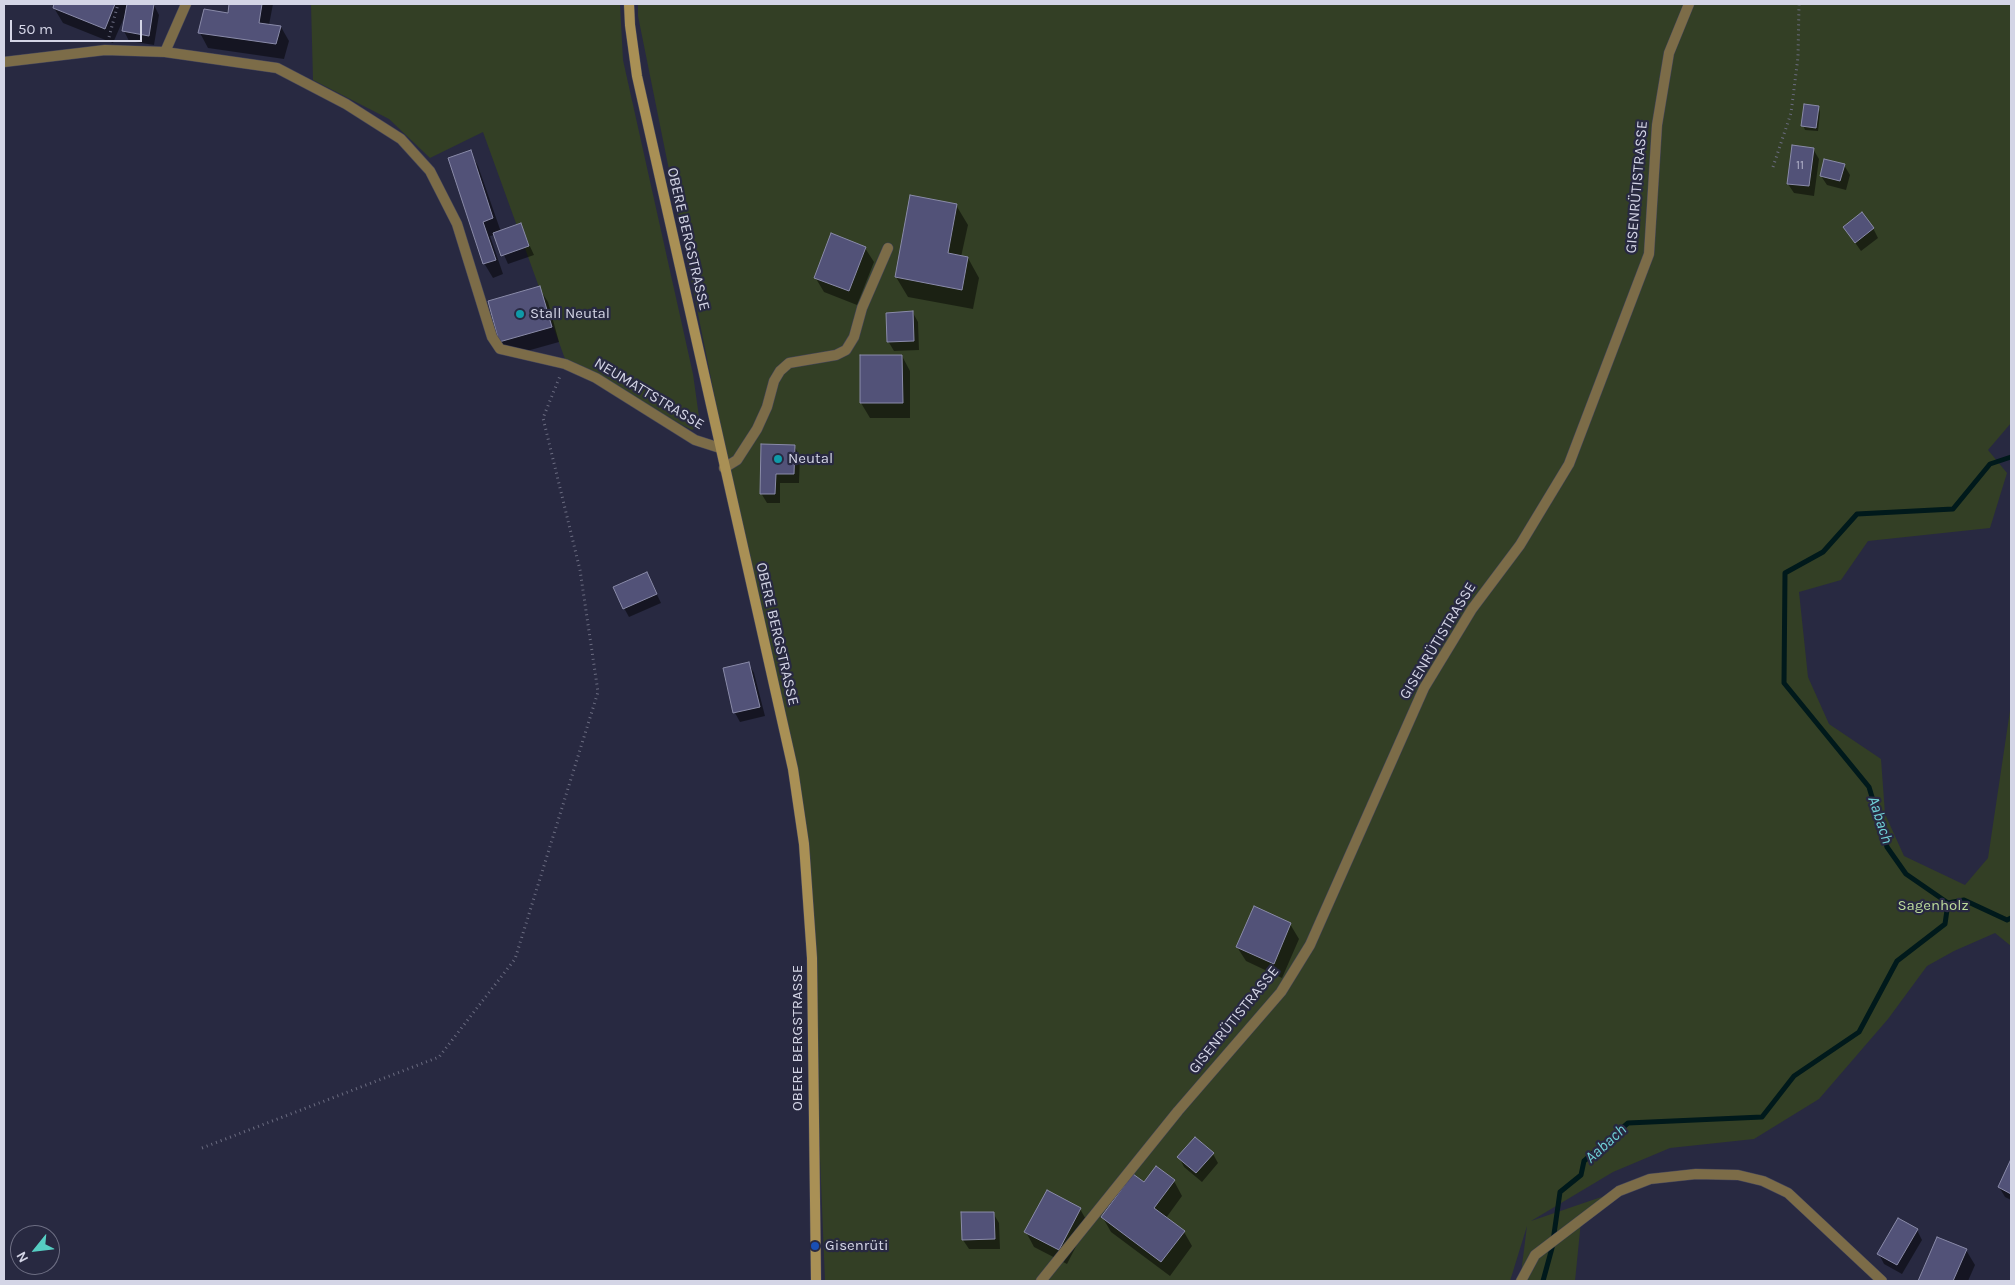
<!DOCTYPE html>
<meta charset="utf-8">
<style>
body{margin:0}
#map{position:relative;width:2015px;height:1285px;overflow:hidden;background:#282941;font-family:Karla,sans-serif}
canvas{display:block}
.frame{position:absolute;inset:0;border:5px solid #d4d5e6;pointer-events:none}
.north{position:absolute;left:10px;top:1225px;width:50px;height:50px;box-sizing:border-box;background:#282941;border:1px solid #6d6e83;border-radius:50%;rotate:241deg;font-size:14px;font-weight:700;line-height:20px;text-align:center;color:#d4d5e6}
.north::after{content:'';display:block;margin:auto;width:18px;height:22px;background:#56cec3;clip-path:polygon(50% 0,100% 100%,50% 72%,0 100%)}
.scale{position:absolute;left:10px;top:20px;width:132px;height:22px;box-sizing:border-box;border:2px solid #d4d5e6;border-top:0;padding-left:6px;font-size:15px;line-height:18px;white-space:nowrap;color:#d4d5e6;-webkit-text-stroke:4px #282941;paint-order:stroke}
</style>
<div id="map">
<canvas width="2015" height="1285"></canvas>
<div class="frame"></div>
<div class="north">N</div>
<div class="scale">50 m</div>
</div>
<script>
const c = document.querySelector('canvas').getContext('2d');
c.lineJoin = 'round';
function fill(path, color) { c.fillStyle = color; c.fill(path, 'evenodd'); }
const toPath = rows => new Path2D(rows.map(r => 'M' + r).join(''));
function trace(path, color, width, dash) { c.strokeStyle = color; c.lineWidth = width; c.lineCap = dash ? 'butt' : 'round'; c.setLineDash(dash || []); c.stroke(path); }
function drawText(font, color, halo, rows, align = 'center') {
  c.font = font + ' Karla,sans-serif'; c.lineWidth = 4.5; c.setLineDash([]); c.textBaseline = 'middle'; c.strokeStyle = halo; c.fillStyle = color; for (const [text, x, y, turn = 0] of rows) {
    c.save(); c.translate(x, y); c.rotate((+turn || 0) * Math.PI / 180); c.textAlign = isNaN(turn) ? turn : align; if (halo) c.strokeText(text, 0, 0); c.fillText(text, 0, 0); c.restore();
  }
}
const green = toPath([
 [311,4,620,4,623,60,693,374,700,424,692,430,682,425,565,359,483,132,430,158,389,119,313,80],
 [638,4,2011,4,2011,423,1988,450,2007,473,1990,528,1868,541,1841,580,1799,592,1808,677,1829,724,1881,759,1885,814,1904,856,1965,885,1988,858,2011,704,2011,946,1995,933,1954,951,1927,966,1888,1019,1819,1099,1754,1139,1670,1148,1613,1172,1531,1221,1619,1191,1581,1221,1575,1281,1520,1281,1527,1226,1510,1281,825,1281,812,959,793,769,776,701,638,16]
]);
const shadow = toPath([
 [56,4,154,5,159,15,154,45,129,41,124,31,126,13,113,43,63,23,54,8],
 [230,4,273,4,269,25,281,27,289,41,284,59,208,48,200,33,229,14],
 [1818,107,1820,112,1818,131,1805,130,1803,125],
 [1813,149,1819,159,1814,196,1794,193,1788,184],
 [470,152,478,166,501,232,520,225,534,255,508,264,495,235,490,236,503,274,493,278,484,263],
 [1844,165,1850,175,1846,190,1827,185,1821,176],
 [911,197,956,205,968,225,961,257,968,258,979,278,973,309,908,297,896,277],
 [1844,227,1873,228,1878,238,1861,251],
 [865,248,874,262,857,305,824,292,815,277],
 [539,288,548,302,559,342,509,356,501,342],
 [913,313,918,322,919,350,894,351,888,341],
 [902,356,910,371,910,418,870,418,861,403],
 [794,446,800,456,799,483,780,483,780,503,767,503,761,493],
 [647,574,661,603,629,617,624,608],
 [749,664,754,673,765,716,740,722,735,713],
 [1255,908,1290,924,1299,939,1282,978,1246,961,1237,947],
 [1213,1154,1218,1163,1202,1182,1184,1167,1179,1157],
 [2011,1162,2011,1200,2005,1197,1999,1187],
 [1174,1181,1182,1196,1166,1218,1184,1232,1192,1246,1170,1276,1111,1232,1103,1218,1145,1184],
 [1080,1209,1088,1223,1067,1264,1034,1247,1026,1232],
 [993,1213,999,1223,1000,1249,969,1249,963,1240],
 [1917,1230,1922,1240,1902,1274,1884,1264,1879,1254],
 [1938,1238,1966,1250,1975,1265,1968,1281,1919,1281]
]);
const stream = toPath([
 [1948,903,1906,874,1887,847,1869,787,1784,683,1785,573,1823,552,1857,514,1953,509,1990,464,2011,457],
 [1948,903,1964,900,2007,920,2011,918],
 [1543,1281,1552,1248,1560,1192,1581,1175,1584,1161,1628,1123,1762,1117,1794,1076,1859,1032,1897,961,1945,924,1948,903]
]);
const building = toPath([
 [54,4,115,4,105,29,53,8,54,4],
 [127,4,154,4,149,36,122,31,127,4],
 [229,4,262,4,259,23,281,26,276,44,198,33,204,9,228,13,229,4],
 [1804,104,1819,106,1816,128,1801,126,1804,104],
 [1792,145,1814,148,1809,186,1787,184,1792,145],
 [471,150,493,218,483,222,496,260,483,264,448,158,471,150],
 [1824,159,1845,164,1840,181,1820,176,1824,159],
 [910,195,957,204,948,253,968,257,962,290,895,277,910,195],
 [1862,212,1874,228,1855,243,1843,227,1862,212],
 [521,223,529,246,501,256,493,233,521,223],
 [831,233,866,247,849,291,814,278,831,233],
 [540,286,552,327,499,342,488,301,540,286],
 [913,311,914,341,887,342,886,313,913,311],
 [860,355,902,355,903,403,860,403,860,355],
 [761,444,795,445,794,474,776,474,775,494,760,494,761,444],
 [647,572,657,594,623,609,613,587,647,572],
 [749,662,760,707,733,713,723,668,749,662],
 [1254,906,1291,923,1274,964,1236,947,1254,906],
 [1195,1137,1214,1153,1196,1173,1177,1157,1195,1137],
 [2011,1159,2011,1194,1998,1187,2011,1159],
 [1156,1166,1175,1180,1154,1208,1185,1231,1161,1262,1101,1217,1133,1174,1144,1182,1156,1166],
 [1047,1190,1081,1208,1059,1250,1024,1232,1047,1190],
 [961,1212,994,1212,995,1239,962,1240,961,1212],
 [1898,1218,1918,1229,1897,1265,1877,1254,1898,1218],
 [1937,1237,1967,1249,1953,1281,1918,1281,1937,1237]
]);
const path = toPath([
 [109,37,118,4],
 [1773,167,1791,113,1798,57,1799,4],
 [202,1148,439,1057,515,959,598,692,580,570,543,418,560,376]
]);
const street = toPath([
 [165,52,186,4],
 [4,62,105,50,165,52,277,68,346,104,401,139,430,171,457,224,492,337,500,349,565,364,596,378,695,440,720,448],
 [724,468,737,460,757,429,767,407,774,381,780,371,789,363,836,355,846,350,854,337,862,308,888,248],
 [1041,1281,1178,1111,1281,992,1310,945,1424,688,1472,609,1520,545,1569,464,1649,254,1657,125,1669,53,1689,4],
 [1521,1281,1535,1255,1619,1191,1650,1179,1696,1174,1738,1175,1763,1181,1788,1193,1882,1281]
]);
const secondary = toPath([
 [629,4,630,25,637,76,793,769,804,844,812,958,816,1281]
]);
const markers = [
 [520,314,5,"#0f9aa8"],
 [778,459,5,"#0f9aa8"],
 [815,1246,5,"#1a4fb4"]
];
const numberNames = [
 ["11",1800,166]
];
const streetNames = [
 ["GISENRÜTISTRASSE",1637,187,-85],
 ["OBERE BERGSTRASSE",688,239,77],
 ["NEUMATTSTRASSE",649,394,31],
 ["OBERE BERGSTRASSE",777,634,77],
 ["GISENRÜTISTRASSE",1438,641,-59],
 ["GISENRÜTISTRASSE",1234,1020,-51],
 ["OBERE BERGSTRASSE",798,1038,-90]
];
const poiNames = [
 ["Stall Neutal",530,314],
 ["Neutal",788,459],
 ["Gisenrüti",825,1246]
];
const parkNames = [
 ["Sagenholz",1933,906]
];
const waterNames = [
 ["Aabach",1880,820,72],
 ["Aabach",1606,1144,-42]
];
fill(green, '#333f25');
fill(shadow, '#0007');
trace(stream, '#00191b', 5);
fill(building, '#525278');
trace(building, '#8a8ba9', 1);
trace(street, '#44455b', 11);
trace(secondary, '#44455b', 11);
trace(path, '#6b6c81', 3, [1, 4]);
trace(street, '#7c6c48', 10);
trace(secondary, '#a99055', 10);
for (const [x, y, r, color] of markers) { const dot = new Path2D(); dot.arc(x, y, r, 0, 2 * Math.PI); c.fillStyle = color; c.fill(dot); trace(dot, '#282941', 2); }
drawText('12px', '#b4b4ca', null, numberNames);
drawText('15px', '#d4d5e6', '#282941', streetNames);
drawText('15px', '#d4d5e6', '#282941', poiNames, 'left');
drawText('15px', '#bddc9c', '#282941', parkNames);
drawText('italic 16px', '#70d0d7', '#282941', waterNames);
</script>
